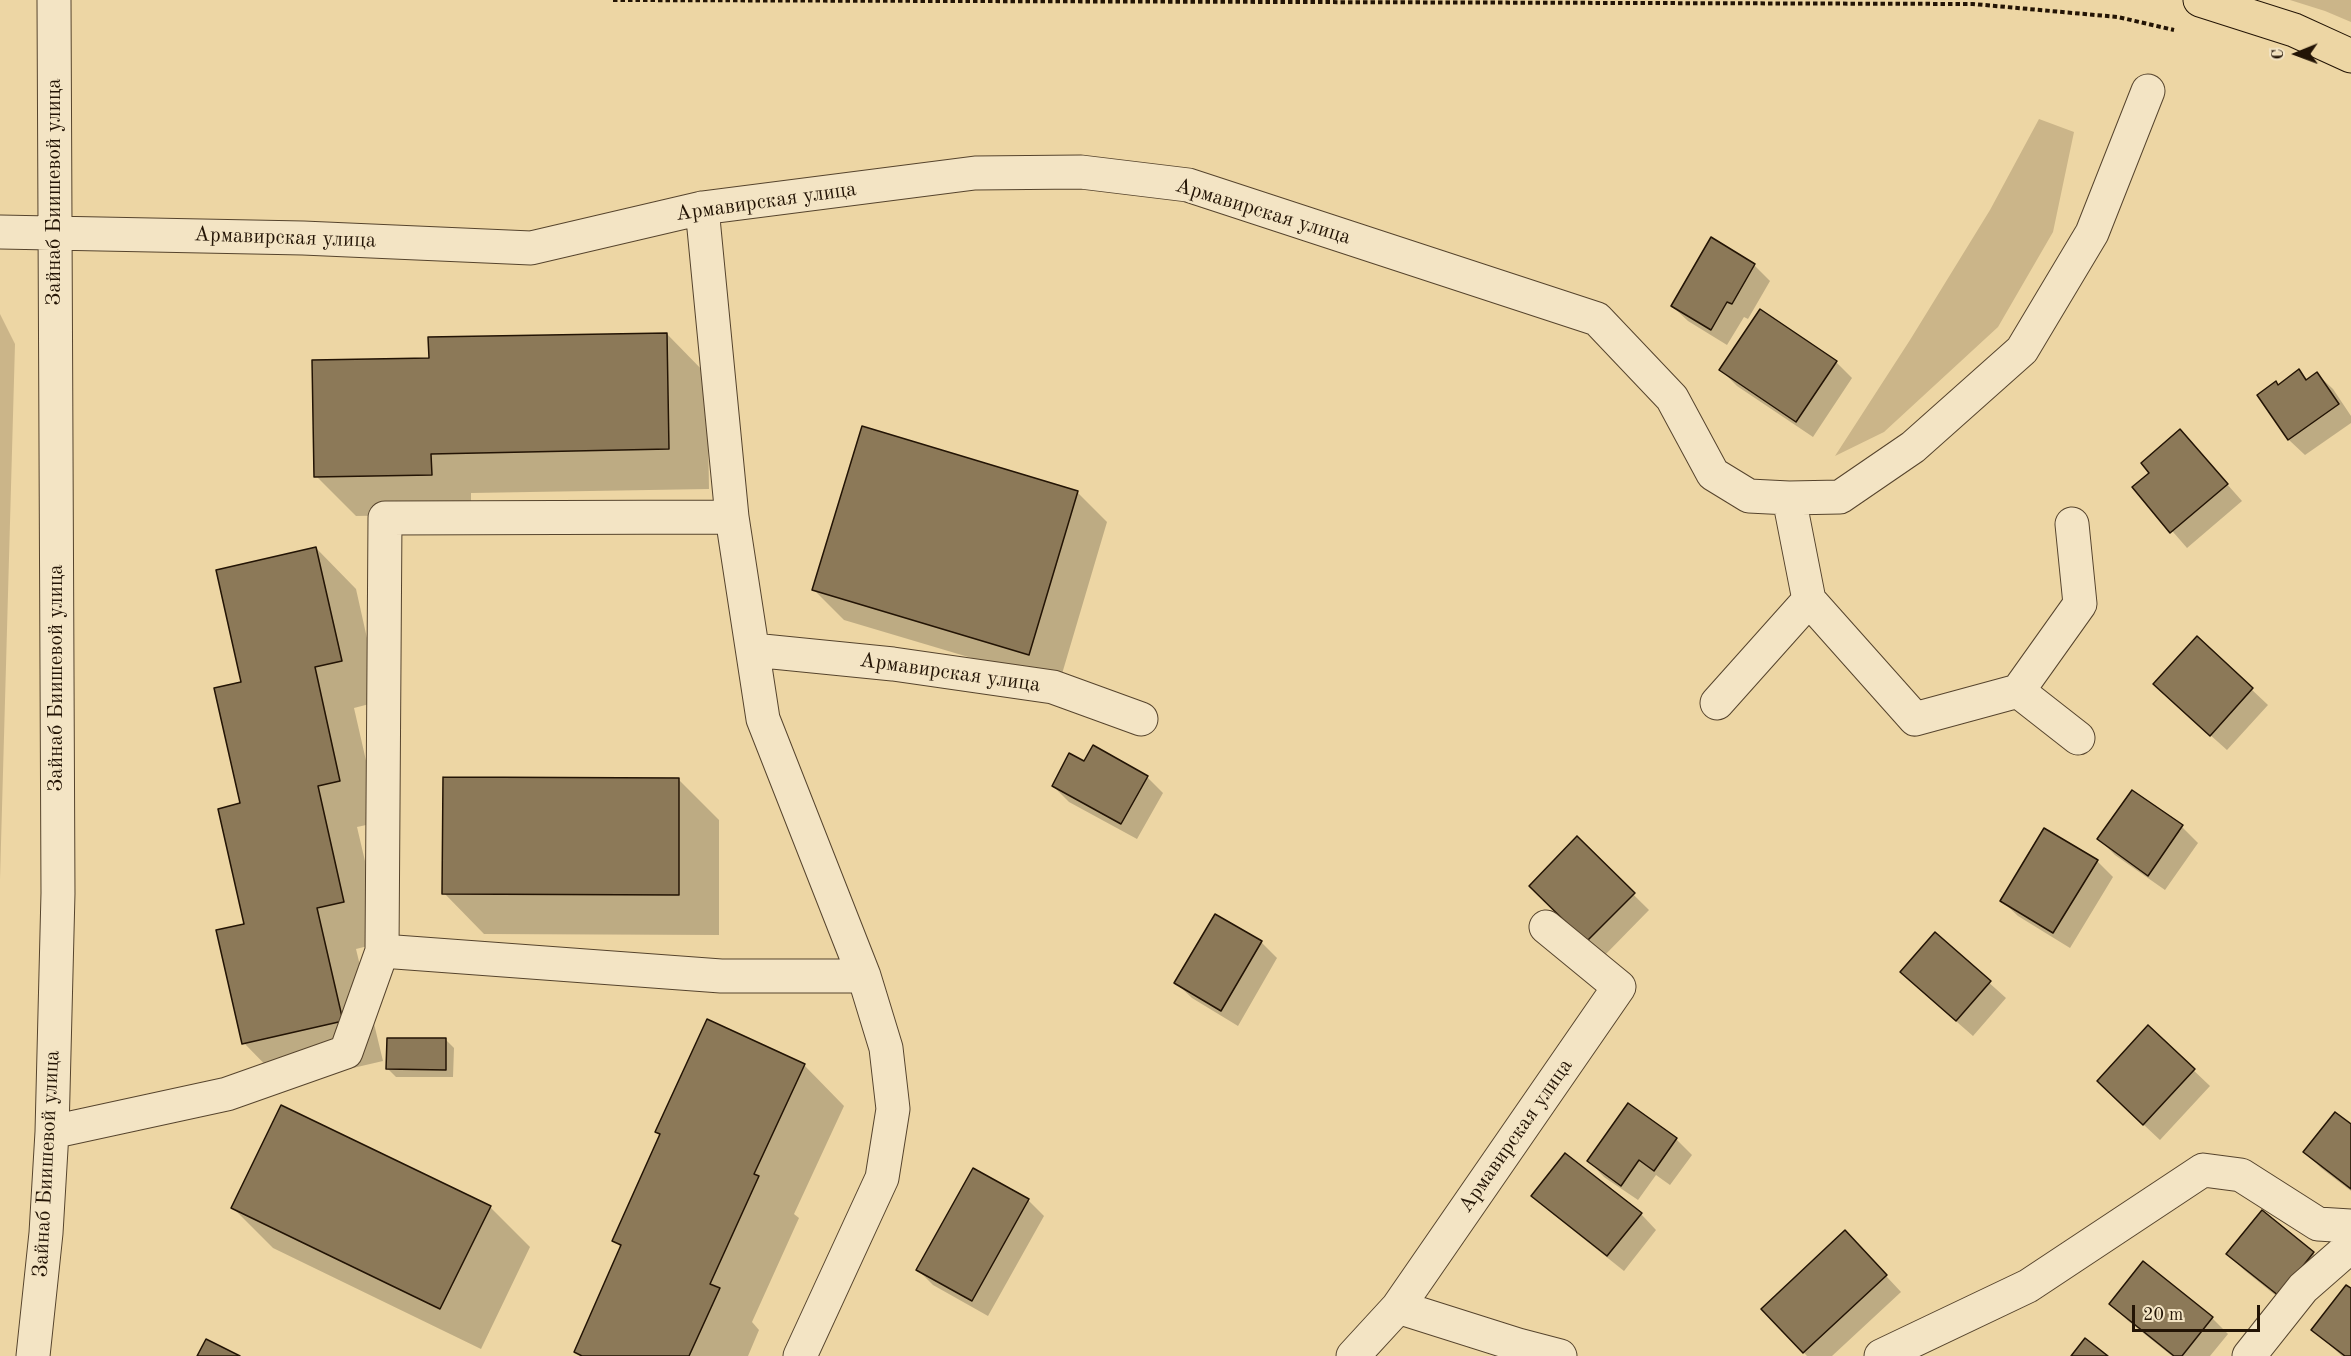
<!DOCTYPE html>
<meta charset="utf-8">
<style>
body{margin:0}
#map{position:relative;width:2351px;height:1356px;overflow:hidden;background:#edd6a4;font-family:"Old Standard TT",serif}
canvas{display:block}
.north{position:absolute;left:2267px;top:24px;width:60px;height:60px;-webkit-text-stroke:4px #f3e4c4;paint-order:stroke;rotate:269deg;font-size:16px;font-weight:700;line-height:24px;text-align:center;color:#231405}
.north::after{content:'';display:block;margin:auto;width:21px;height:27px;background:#231405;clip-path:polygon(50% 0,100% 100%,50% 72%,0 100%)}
.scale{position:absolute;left:2132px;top:1305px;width:128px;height:27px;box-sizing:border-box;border:3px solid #231405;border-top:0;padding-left:8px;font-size:18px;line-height:21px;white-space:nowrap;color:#231405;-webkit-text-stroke:4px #f3e4c4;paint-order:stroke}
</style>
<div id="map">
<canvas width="2351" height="1356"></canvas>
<div class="north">С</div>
<div class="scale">20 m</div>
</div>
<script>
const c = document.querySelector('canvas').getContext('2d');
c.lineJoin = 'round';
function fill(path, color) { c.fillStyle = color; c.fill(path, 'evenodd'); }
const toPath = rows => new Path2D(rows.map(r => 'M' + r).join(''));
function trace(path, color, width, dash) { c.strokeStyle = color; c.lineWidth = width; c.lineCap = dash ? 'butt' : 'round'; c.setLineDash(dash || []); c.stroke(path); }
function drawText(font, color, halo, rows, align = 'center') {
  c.font = font + ' "Old Standard TT",serif'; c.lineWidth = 4.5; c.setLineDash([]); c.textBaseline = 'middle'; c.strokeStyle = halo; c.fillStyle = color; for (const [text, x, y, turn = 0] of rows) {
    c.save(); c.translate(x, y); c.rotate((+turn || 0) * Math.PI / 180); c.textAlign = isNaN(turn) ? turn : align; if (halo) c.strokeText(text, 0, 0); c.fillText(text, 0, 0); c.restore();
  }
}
const green = toPath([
 [2290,0,2351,0,2351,22,2325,11],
 [2039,119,2074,132,2053,232,1998,327,1884,432,1835,456,1910,340,1990,210],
 [0,314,15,344,0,879]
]);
const shadow = toPath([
 [1754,265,1770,281,1748,319,1744,317,1727,345,1688,321,1672,306],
 [1761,311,1836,362,1852,378,1813,437,1737,386,1721,370],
 [667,334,707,375,709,489,471,493,471,514,356,516,316,476,430,359],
 [2299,371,2308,380,2317,374,2333,389,2351,416,2351,423,2305,455,2289,440,2259,396,2278,386],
 [2180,431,2242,501,2187,548,2134,487,2151,473],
 [1077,492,1107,522,1059,684,844,620,814,590],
 [316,548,356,589,381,701,354,708,380,822,357,827,384,942,356,949,383,1061,284,1084,244,1043,246,925,242,804,243,683],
 [2197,638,2268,705,2227,750,2171,700],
 [1084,763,1147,777,1163,793,1137,839,1069,802,1053,786],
 [679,780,719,820,719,935,484,934,444,893],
 [2132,792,2182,827,2198,843,2165,890,2115,855,2099,839],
 [2045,830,2097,861,2113,877,2070,948,2018,916,2002,901],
 [1577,839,1649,910,1603,957,1531,886],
 [1936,935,2006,998,1973,1036,1918,988],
 [1261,942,1277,958,1238,1026,1192,998,1176,983],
 [2148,1027,2210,1086,2160,1140,2114,1097],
 [446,1040,454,1048,453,1077,396,1077,388,1069],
 [804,1065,844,1106,794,1214,799,1218,752,1322,759,1330,748,1356,580,1356,575,1352,622,1248,614,1241,661,1136,657,1132],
 [2351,1126,2351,1191,2321,1168,2305,1152],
 [1676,1139,1692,1155,1670,1185,1656,1175,1638,1200,1604,1177,1589,1161],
 [1533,1196,1641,1214,1656,1230,1624,1271,1549,1211],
 [1028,1200,1044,1216,988,1316,933,1285,917,1269],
 [490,1207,530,1247,481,1349,273,1248,233,1208],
 [1860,1248,1901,1292,1832,1356,1807,1356,1763,1309],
 [2313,1253,2329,1269,2295,1311,2244,1270,2228,1254],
 [2351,1290,2351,1356,2342,1356,2313,1330],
 [2111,1304,2212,1318,2228,1334,2210,1356,2172,1356,2127,1320]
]);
const building = toPath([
 [1711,237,1755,264,1732,304,1727,302,1711,330,1671,306,1711,237],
 [1760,309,1837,361,1796,422,1719,370,1760,309],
 [667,333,669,449,431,454,432,475,314,477,312,360,429,358,428,337,667,333],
 [2299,369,2306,380,2317,372,2339,404,2288,440,2257,395,2276,381,2278,385,2299,369],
 [862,426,1078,491,1029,655,812,590,862,426],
 [2180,429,2228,484,2170,533,2132,487,2149,473,2141,463,2180,429],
 [316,547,342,661,315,667,340,781,318,786,344,902,317,908,343,1021,242,1044,216,930,244,924,218,809,240,803,214,688,241,682,216,570,316,547],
 [2197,636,2253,688,2210,736,2153,684,2197,636],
 [1093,745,1148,776,1121,824,1052,786,1069,753,1084,761,1093,745],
 [443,777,679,778,679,895,442,894,443,777],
 [2132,790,2183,825,2148,876,2097,839,2132,790],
 [2044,828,2098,860,2053,933,2000,901,2044,828],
 [1577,836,1635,893,1586,942,1529,886,1577,836],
 [1215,914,1262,941,1221,1011,1174,983,1215,914],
 [1935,932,1991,981,1956,1021,1900,972,1935,932],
 [707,1019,805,1064,754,1174,759,1176,710,1284,720,1288,689,1356,582,1356,574,1352,621,1245,612,1241,660,1134,655,1132,707,1019],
 [2148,1025,2195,1069,2143,1125,2097,1081,2148,1025],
 [387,1038,446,1038,446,1070,386,1069,387,1038],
 [1628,1103,1677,1138,1654,1171,1639,1160,1621,1186,1587,1161,1628,1103],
 [281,1105,491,1206,440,1309,231,1208,281,1105],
 [2335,1112,2351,1124,2351,1189,2303,1152,2335,1112],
 [1565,1153,1642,1213,1607,1256,1531,1196,1565,1153],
 [973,1168,1029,1199,972,1301,916,1270,973,1168],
 [2262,1210,2314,1252,2279,1296,2226,1254,2262,1210],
 [1845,1230,1887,1275,1803,1353,1761,1309,1845,1230],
 [2143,1261,2213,1317,2182,1356,2174,1356,2109,1304,2143,1261],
 [2346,1285,2351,1288,2351,1356,2345,1356,2311,1330,2346,1285],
 [2085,1338,2108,1356,2071,1356,2085,1338],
 [206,1339,240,1356,197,1356,206,1339]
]);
const path = toPath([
 [613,0,1973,4,2118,17,2174,30]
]);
const minor = toPath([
 [702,208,732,517,763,719,864,976,886,1048,893,1109,882,1178,800,1356],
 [0,232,303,238,531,248,702,208,975,173,1081,172,1188,185,1597,319,1672,398,1713,474,1749,496,1789,498,1840,497,1913,447,2022,350,2092,233,2148,91],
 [1809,600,1915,719,2018,691,2078,738],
 [753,650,893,664,1053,687,1141,719],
 [2018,691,2080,604,2072,524],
 [1717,703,1809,600,1789,498],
 [382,951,385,518,732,517],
 [52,1132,227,1094,346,1052,382,951,721,976,864,976],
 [1398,1307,1518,1345,1560,1356],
 [33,1356,46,1233,52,1132,58,893,54,0],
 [1353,1356,1398,1307,1619,987,1546,927],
 [1881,1356,2028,1286,2203,1170,2241,1175,2318,1224,2351,1226],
 [2249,1356,2303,1288,2351,1246]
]);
const major = toPath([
 [2200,0,2294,30,2351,56]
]);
const streetNames = [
 ["Зайнаб Биишевой улица",54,192,-90],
 ["Армавирская улица",766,202,-8],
 ["Армавирская улица",1263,212,17],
 ["Армавирская улица",285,238,2],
 ["Армавирская улица",950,673,8],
 ["Зайнаб Биишевой улица",56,678,-90],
 ["Армавирская улица",1516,1136,-55],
 ["Зайнаб Биишевой улица",47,1164,-87]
];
fill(green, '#cbb589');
fill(shadow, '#0003');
fill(building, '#8c7958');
trace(building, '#231405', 1.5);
trace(minor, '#56442d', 35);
trace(major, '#231405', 35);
trace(path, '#231405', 4, [4.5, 3]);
trace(minor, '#f3e4c4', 33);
trace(major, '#edd6a4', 33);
drawText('21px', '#231405', '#f3e4c4', streetNames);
</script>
